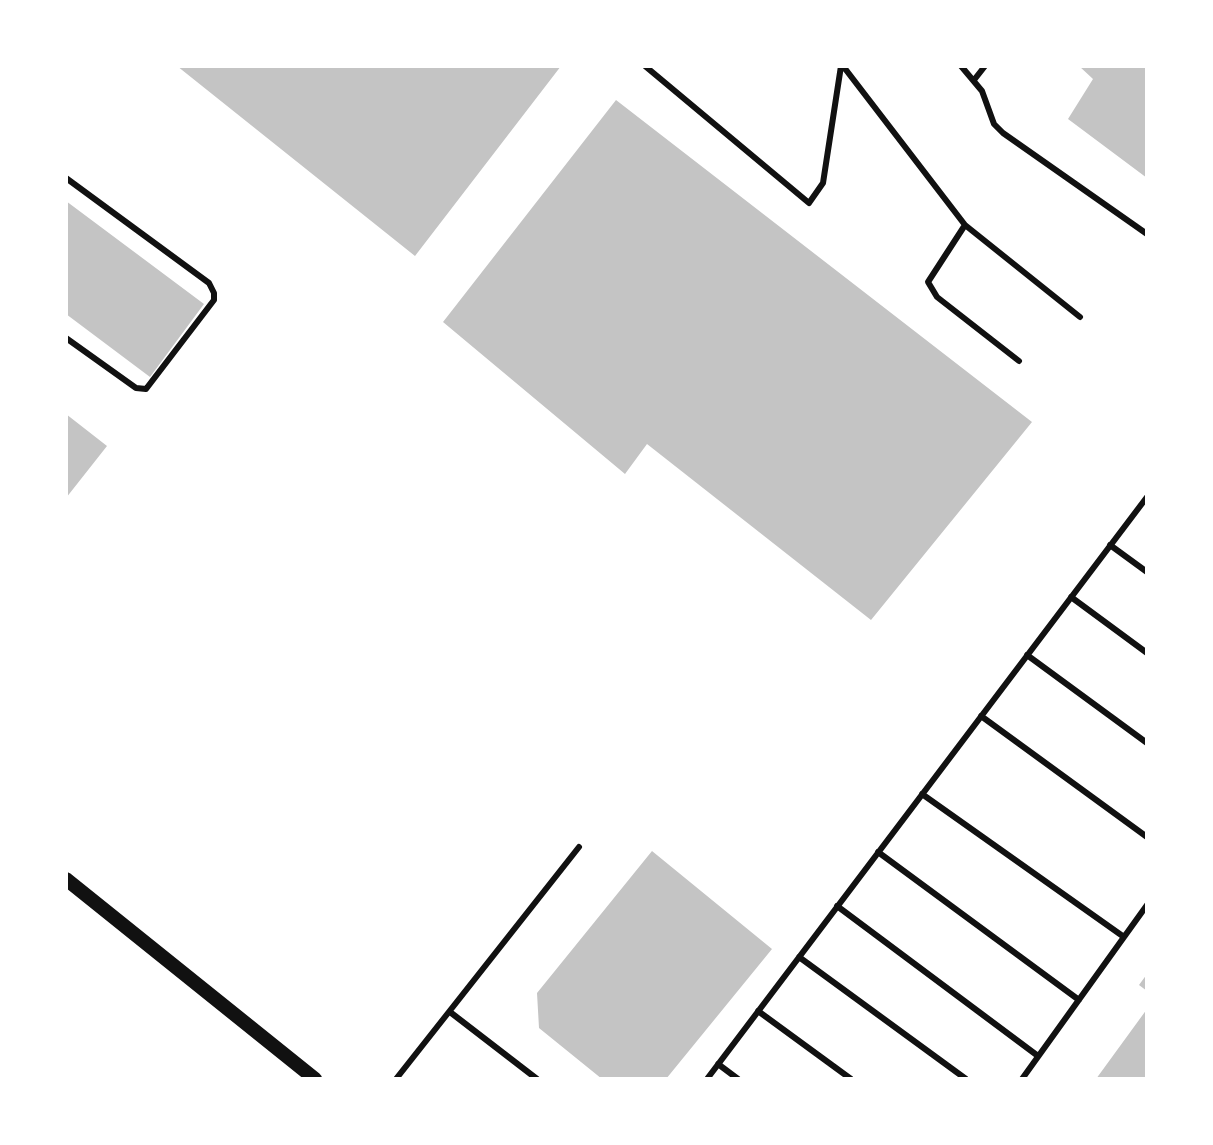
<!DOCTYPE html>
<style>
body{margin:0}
#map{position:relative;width:1213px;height:1145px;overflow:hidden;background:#fff;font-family:Rubik,sans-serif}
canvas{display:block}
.frame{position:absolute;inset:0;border:68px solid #fff;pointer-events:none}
</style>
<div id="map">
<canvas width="1213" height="1145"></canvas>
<div class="frame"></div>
</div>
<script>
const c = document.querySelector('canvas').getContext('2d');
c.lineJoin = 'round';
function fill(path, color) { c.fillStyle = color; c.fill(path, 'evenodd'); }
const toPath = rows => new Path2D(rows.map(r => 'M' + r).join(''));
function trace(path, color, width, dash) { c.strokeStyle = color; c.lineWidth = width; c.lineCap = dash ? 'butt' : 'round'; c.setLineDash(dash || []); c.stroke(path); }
const building = toPath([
 [177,66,561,66,415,256],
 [1079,66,1147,66,1147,178,1068,119,1093,79],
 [616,100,1032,422,871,620,647,444,625,474,443,322],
 [66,201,204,304,150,377,66,314],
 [66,414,107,446,66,498],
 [652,851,772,949,666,1079,602,1079,539,1028,537,993],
 [1147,974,1147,991,1139,985],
 [1147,1009,1147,1079,1096,1079]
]);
const service = toPath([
 [645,66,809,203,823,183,841,66],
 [843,66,965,225,1080,317],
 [961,66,982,91,994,124,1003,133,1147,234],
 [974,80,985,66],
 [66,178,209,283,214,293,214,300,146,389,136,388,66,338],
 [965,225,928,282,937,297,1019,361],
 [1110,545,1147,572],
 [1071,597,1147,653],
 [1027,655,1147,743],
 [981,716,1147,837],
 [922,794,1124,937],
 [878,852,1079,1000],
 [837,906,1038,1056],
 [799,957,966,1079],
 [758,1011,851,1079],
 [450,1012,537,1079],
 [718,1064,738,1079],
 [396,1079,579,847],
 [707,1079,1147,497],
 [1022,1079,1147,905]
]);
const tertiary = toPath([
 [66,879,315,1079]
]);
fill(building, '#c4c4c4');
trace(service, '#111', 6);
trace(tertiary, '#111', 14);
</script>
